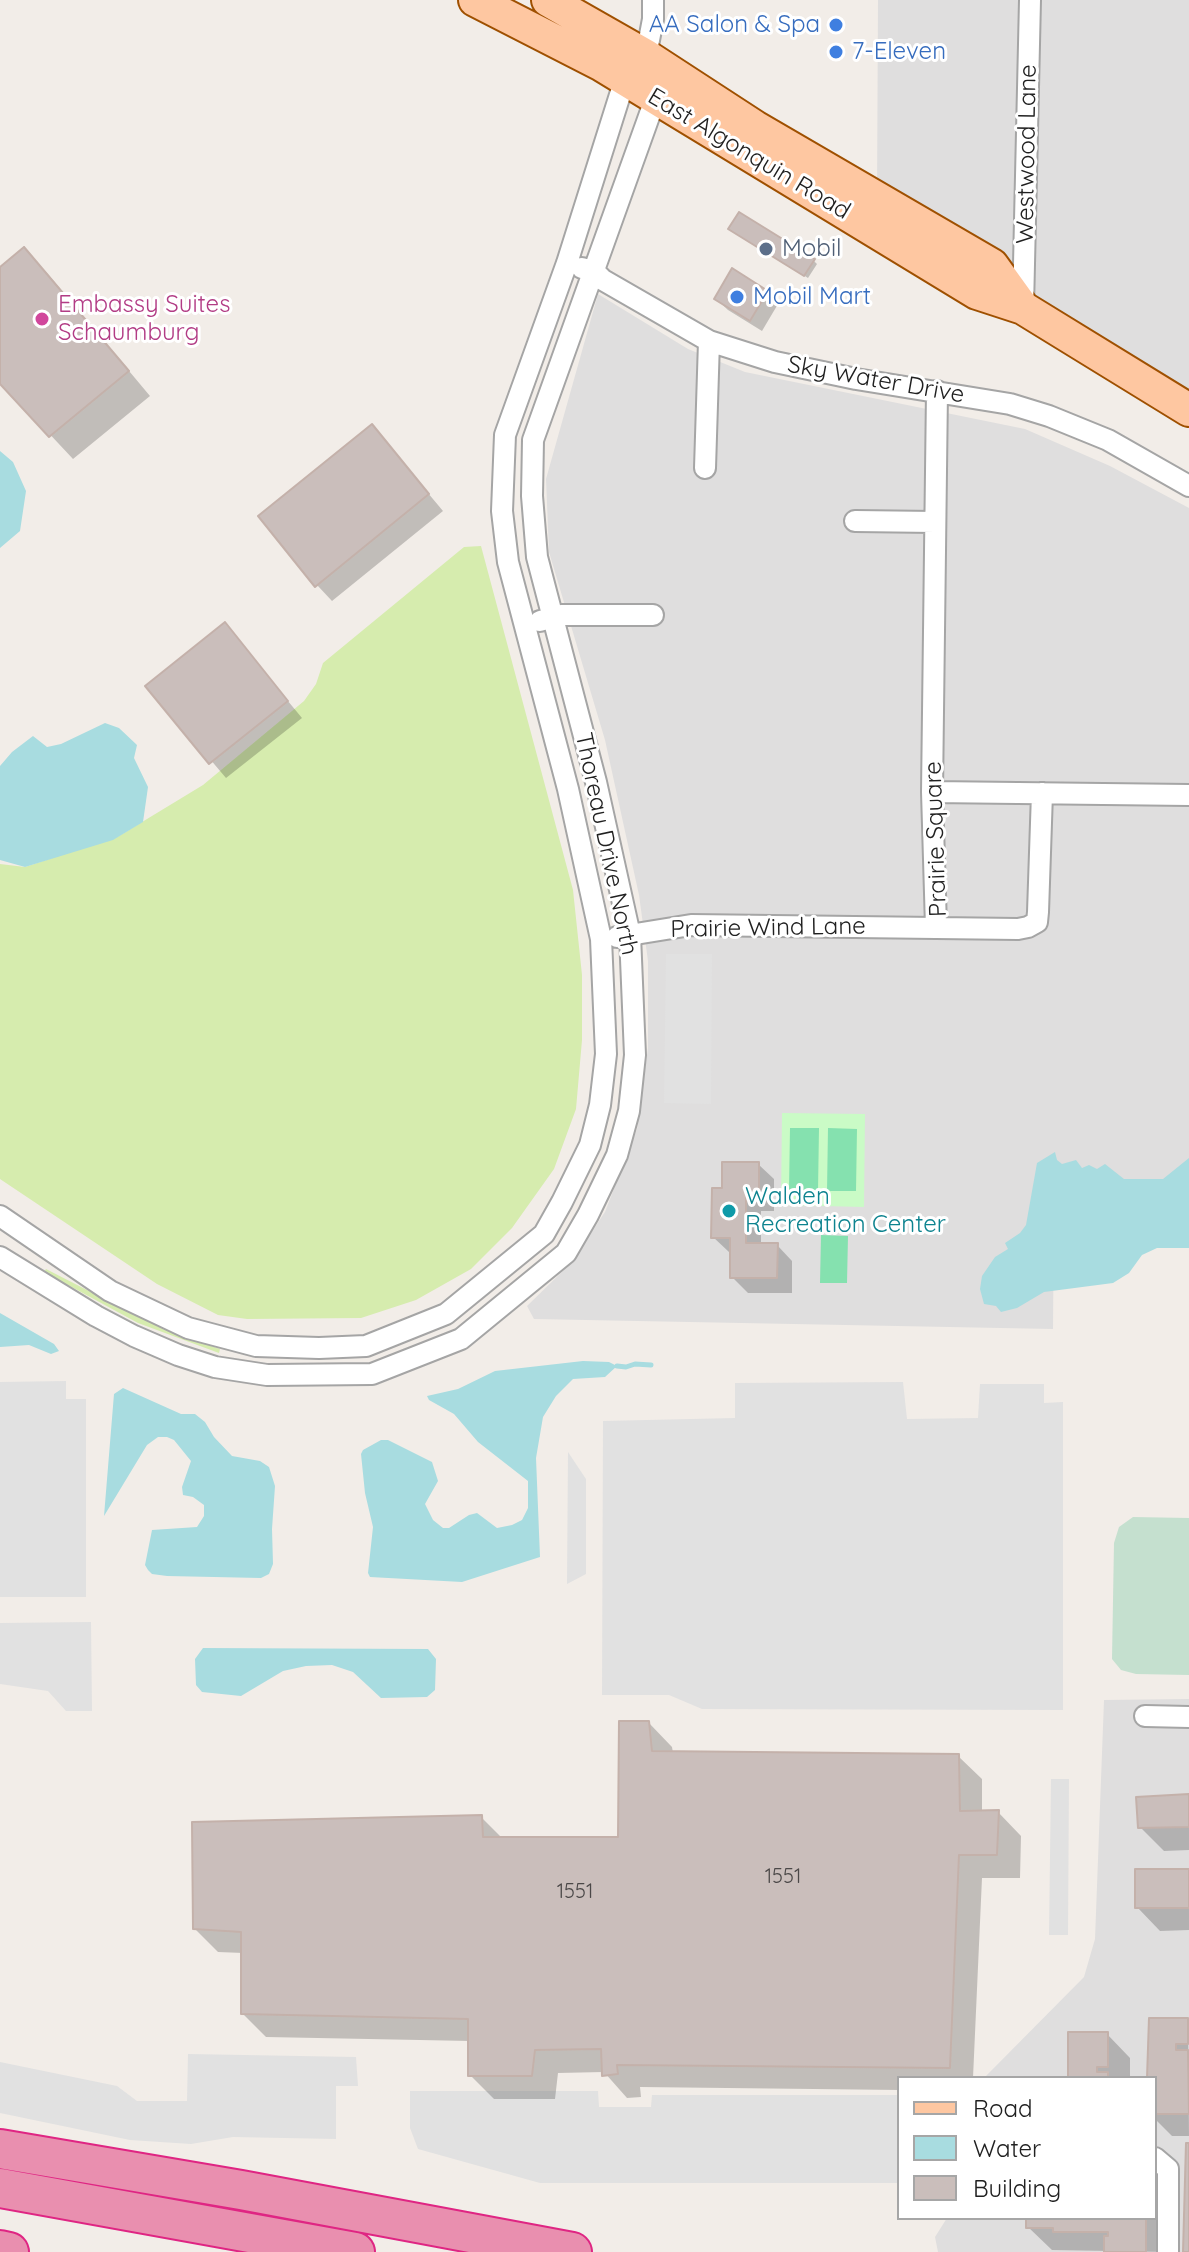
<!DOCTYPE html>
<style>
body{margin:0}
#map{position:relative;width:1189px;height:2252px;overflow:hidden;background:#f2ede8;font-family:Quicksand,sans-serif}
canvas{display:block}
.legend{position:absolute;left:897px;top:2076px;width:260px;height:144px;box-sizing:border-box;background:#fff;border:2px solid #a6a6a6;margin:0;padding:10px 14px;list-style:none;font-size:24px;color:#212121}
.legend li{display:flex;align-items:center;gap:16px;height:40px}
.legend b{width:40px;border:2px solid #a6a6a6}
</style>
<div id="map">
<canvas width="1189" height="2252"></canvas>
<ul class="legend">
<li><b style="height:10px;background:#fec7a1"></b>Road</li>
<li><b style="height:22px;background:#a8dce0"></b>Water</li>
<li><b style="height:22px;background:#cabebb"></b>Building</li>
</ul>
</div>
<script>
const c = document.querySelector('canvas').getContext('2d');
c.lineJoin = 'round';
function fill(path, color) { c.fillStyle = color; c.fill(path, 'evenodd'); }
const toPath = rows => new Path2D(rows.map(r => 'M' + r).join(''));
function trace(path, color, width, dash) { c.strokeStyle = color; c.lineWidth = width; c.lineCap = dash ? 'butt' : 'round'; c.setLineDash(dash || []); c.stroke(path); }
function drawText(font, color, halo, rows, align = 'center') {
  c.font = font + ' Quicksand,sans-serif'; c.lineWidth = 6; c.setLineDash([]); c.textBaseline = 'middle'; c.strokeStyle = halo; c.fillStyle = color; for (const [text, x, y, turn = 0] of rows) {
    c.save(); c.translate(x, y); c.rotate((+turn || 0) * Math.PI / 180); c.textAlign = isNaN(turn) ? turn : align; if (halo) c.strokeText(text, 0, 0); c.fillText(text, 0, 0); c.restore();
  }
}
const residential = toPath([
 [878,0,1189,0,1189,410,877,198],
 [598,294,688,349,745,372,1025,429,1110,466,1189,508,1189,1202,1054,1202,1053,1329,534,1319,527,1306,570,1264,605,1212,637,1129,648,1048,648,961,639,895,605,740,549,552,546,479],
 [1189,1699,1189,2252,938,2252,935,2237,947,2218,1155,2218,1155,2078,984,2078,1084,1977,1095,1939,1104,1700]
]);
const grass = toPath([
 [481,546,573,890,582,975,582,1040,576,1109,554,1169,512,1228,471,1269,416,1300,361,1318,247,1319,218,1315,157,1284,0,1179,0,864,25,867,119,836,203,785,304,701,316,684,323,663,464,547],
 [46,1269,165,1330,220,1349,219,1353,138,1323,44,1272]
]);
const wetland = toPath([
 [1133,1517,1189,1518,1189,1675,1136,1674,1121,1670,1112,1659,1114,1543,1119,1527]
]);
const park = toPath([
 [782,1113,865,1114,864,1207,781,1205]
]);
const pitch = toPath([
 [790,1128,819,1128,818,1191,789,1190],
 [828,1128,857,1129,856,1191,827,1191],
 [821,1235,848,1236,847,1283,820,1283]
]);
const parking = toPath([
 [666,954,712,954,711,1104,664,1103],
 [66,1381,66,1399,86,1399,86,1597,0,1597,0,1382],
 [903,1382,907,1419,978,1418,980,1384,1044,1384,1044,1403,1063,1402,1063,1710,702,1709,669,1695,602,1695,603,1421,735,1418,735,1383],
 [568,1452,586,1479,586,1574,567,1584],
 [91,1622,92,1711,66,1711,48,1691,0,1684,0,1623],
 [1051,1779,1069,1779,1068,1935,1049,1935],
 [188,2054,356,2057,358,2086,336,2086,336,2139,233,2137,191,2144,130,2140,0,2113,0,2062,117,2086,137,2101,187,2101],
 [410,2091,598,2091,599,2107,651,2107,652,2095,899,2095,899,2183,540,2183,418,2149,410,2128]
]);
const water = toPath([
 [0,451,13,462,26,491,20,531,0,548],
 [105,723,119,728,137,745,134,758,148,787,143,822,113,840,25,867,0,860,0,766,12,752,33,736,47,747,61,744],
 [1055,1152,1057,1160,1062,1164,1076,1160,1082,1168,1089,1165,1097,1169,1105,1164,1124,1179,1163,1179,1189,1158,1189,1248,1157,1248,1142,1255,1129,1273,1113,1283,1044,1292,1017,1308,1001,1312,996,1306,984,1304,980,1289,982,1276,995,1257,1008,1249,1005,1243,1020,1233,1026,1225,1037,1163],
 [0,1313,54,1344,59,1351,51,1354,29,1345,0,1347],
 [583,1361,609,1362,617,1366,605,1377,573,1379,556,1396,543,1417,536,1458,540,1557,462,1582,370,1577,368,1573,373,1527,365,1493,361,1454,363,1450,381,1440,388,1440,432,1462,438,1481,425,1504,433,1520,443,1528,449,1528,469,1515,477,1513,497,1528,512,1525,522,1520,528,1508,528,1481,478,1442,454,1414,429,1400,427,1396,458,1389,495,1371],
 [123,1388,181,1414,195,1414,205,1422,214,1437,232,1456,260,1461,269,1467,275,1486,272,1529,273,1564,269,1574,261,1578,167,1576,152,1574,148,1570,145,1565,152,1530,197,1527,204,1516,204,1505,193,1497,183,1495,182,1487,191,1461,174,1440,167,1437,158,1437,147,1445,104,1516,114,1394],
 [203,1648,428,1649,436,1659,435,1690,427,1697,381,1698,353,1672,332,1665,306,1666,283,1671,241,1696,202,1692,196,1685,195,1659]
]);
const shadow = toPath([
 [734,232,814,261,817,264,808,278],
 [24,250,47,273,150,396,73,459,0,381,0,270],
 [767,293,778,304,762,331,728,310,716,299],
 [372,426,443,511,332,601,317,585],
 [224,624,302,718,226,778,148,686],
 [758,1164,774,1179,774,1211,761,1211,761,1245,777,1245,792,1261,792,1293,748,1293,732,1277,732,1253,729,1252,713,1237,724,1190],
 [649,1723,672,1747,673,1753,958,1756,982,1779,982,1813,998,1812,1021,1836,1020,1878,982,1878,973,2078,899,2078,899,2090,640,2087,641,2097,627,2098,604,2072,558,2073,555,2099,494,2099,470,2075,470,2041,266,2037,243,2014,243,1953,218,1952,195,1929,481,1817,503,1839,620,1839],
 [1189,1796,1189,1850,1164,1851,1140,1827],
 [1189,1871,1189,1930,1160,1931,1137,1907],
 [1188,2020,1189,2136,1172,2136,1155,2119,1155,2078,1150,2078],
 [1107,2034,1130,2058,1130,2078,1070,2078],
 [1155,2207,1166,2218,1169,2252,1052,2250,1028,2227,1028,2218,1155,2218]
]);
const stream = toPath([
 [617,1366,626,1367,635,1364,651,1365]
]);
const building = toPath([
 [739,212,815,259,804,276,728,229,739,212],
 [24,247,129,371,49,437,0,384,0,267,24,247],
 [732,268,768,291,750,321,714,299,732,268],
 [372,424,429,494,315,587,258,516,372,424],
 [225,622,288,701,209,764,145,686,225,622],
 [722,1162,759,1162,759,1196,746,1196,746,1243,778,1243,777,1278,730,1278,730,1238,711,1238,712,1188,722,1188,722,1162],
 [619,1721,649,1721,652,1751,959,1754,960,1811,999,1810,997,1855,959,1855,950,2068,617,2065,618,2074,602,2076,601,2049,535,2050,532,2076,468,2076,468,2019,241,2014,241,1932,193,1929,192,1822,482,1815,483,1837,618,1837,619,1721],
 [1189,1794,1189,1827,1138,1828,1136,1797,1189,1794],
 [1135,1869,1189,1869,1189,1908,1135,1908,1135,1869],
 [1149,2018,1188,2018,1188,2044,1176,2044,1176,2050,1188,2050,1189,2114,1155,2114,1155,2078,1147,2078,1149,2018],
 [1068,2032,1108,2032,1108,2067,1097,2067,1097,2072,1108,2072,1108,2078,1068,2078,1068,2032],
 [1186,2143,1189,2143,1189,2252,1183,2252,1186,2143],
 [1026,2218,1146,2218,1146,2252,1104,2252,1104,2236,1108,2236,1108,2232,1053,2232,1053,2228,1026,2228,1026,2218]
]);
const street = toPath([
 [582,268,595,272,603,280,709,341,775,362,856,379,1010,404,1049,416,1108,440,1189,486],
 [1023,308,1030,0],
 [705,468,709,341],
 [855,521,935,522],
 [540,621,561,615,653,615],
 [932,792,1189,795],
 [936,927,932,792,937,391],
 [617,937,691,925,1018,929,1028,927,1037,922,1038,912,1042,793],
 [0,1216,110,1291,188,1328,256,1346,319,1348,366,1346,446,1314,544,1234,562,1202,590,1145,600,1105,606,1054,601,939,568,789,508,562,502,511,505,435,567,263,625,79,646,56,653,19,653,0],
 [0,1257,96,1316,134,1336,178,1355,215,1367,267,1375,372,1374,461,1339,566,1253,588,1215,617,1155,629,1111,635,1055,630,935,596,782,537,557,532,496,533,440,656,97,653,88],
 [1145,1716,1189,1717],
 [1155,2158,1168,2169,1168,2252]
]);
const primary = toPath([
 [475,0,602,65,977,293,1023,308,1189,410],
 [548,0,646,56,755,127,992,265,1023,308]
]);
const highway = toPath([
 [0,2149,241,2190,572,2252],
 [0,2188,355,2252],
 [0,2250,9,2252]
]);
const markers = [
 [836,25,8,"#3f7fe0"],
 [836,52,8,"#3f7fe0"],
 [766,249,8,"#5c6f8a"],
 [737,297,8,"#3f7fe0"],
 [42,319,8,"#d1479c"],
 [729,1211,8,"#0f9aa8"]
];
const numberNames = [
 ["1551",783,1877],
 ["1551",575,1892]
];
const shopNames = [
 ["AA Salon & Spa",820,25,"right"],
 ["7-Eleven",852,52],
 ["Mobil Mart",753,297]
];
const streetNames = [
 ["East Algonquin Road",749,154,31],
 ["Westwood Lane",1027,154,-89],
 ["Sky Water Drive",876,380,10],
 ["Prairie Square",936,839,-92],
 ["Thoreau Drive North",606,844,78],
 ["Prairie Wind Lane",768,928,-1]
];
const serviceNames = [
 ["Mobil",782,249]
];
const hotelNames = [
 ["Embassy Suites",58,305],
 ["Schaumburg",58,333]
];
const cultureNames = [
 ["Walden",745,1197],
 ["Recreation Center",745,1225]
];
fill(residential, '#dfdede');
fill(grass, '#d6ecae');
fill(wetland, '#c5e0cf');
fill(park, '#cafbc6');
fill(pitch, '#85e1af');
fill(parking, '#e1e1e1');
fill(water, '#a8dce0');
fill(shadow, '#0003');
trace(stream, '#a8dce0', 5);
fill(building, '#cabebb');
trace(building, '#c4b1aa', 2);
trace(street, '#a5a5a5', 24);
trace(primary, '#9f5000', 36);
trace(highway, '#df2583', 42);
trace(street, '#fff', 20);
trace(primary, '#fec7a1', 32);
trace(highway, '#e98faf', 38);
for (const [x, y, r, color] of markers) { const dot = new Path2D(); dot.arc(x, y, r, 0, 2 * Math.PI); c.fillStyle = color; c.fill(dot); trace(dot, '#fff', 3); }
drawText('20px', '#4b4848', null, numberNames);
drawText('24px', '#366cbe', '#fff', shopNames, 'left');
drawText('24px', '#212121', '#fff', streetNames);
drawText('24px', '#4e5e75', '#fff', serviceNames, 'left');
drawText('24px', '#b23c85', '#fff', hotelNames, 'left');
drawText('24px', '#0d838f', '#fff', cultureNames, 'left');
</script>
